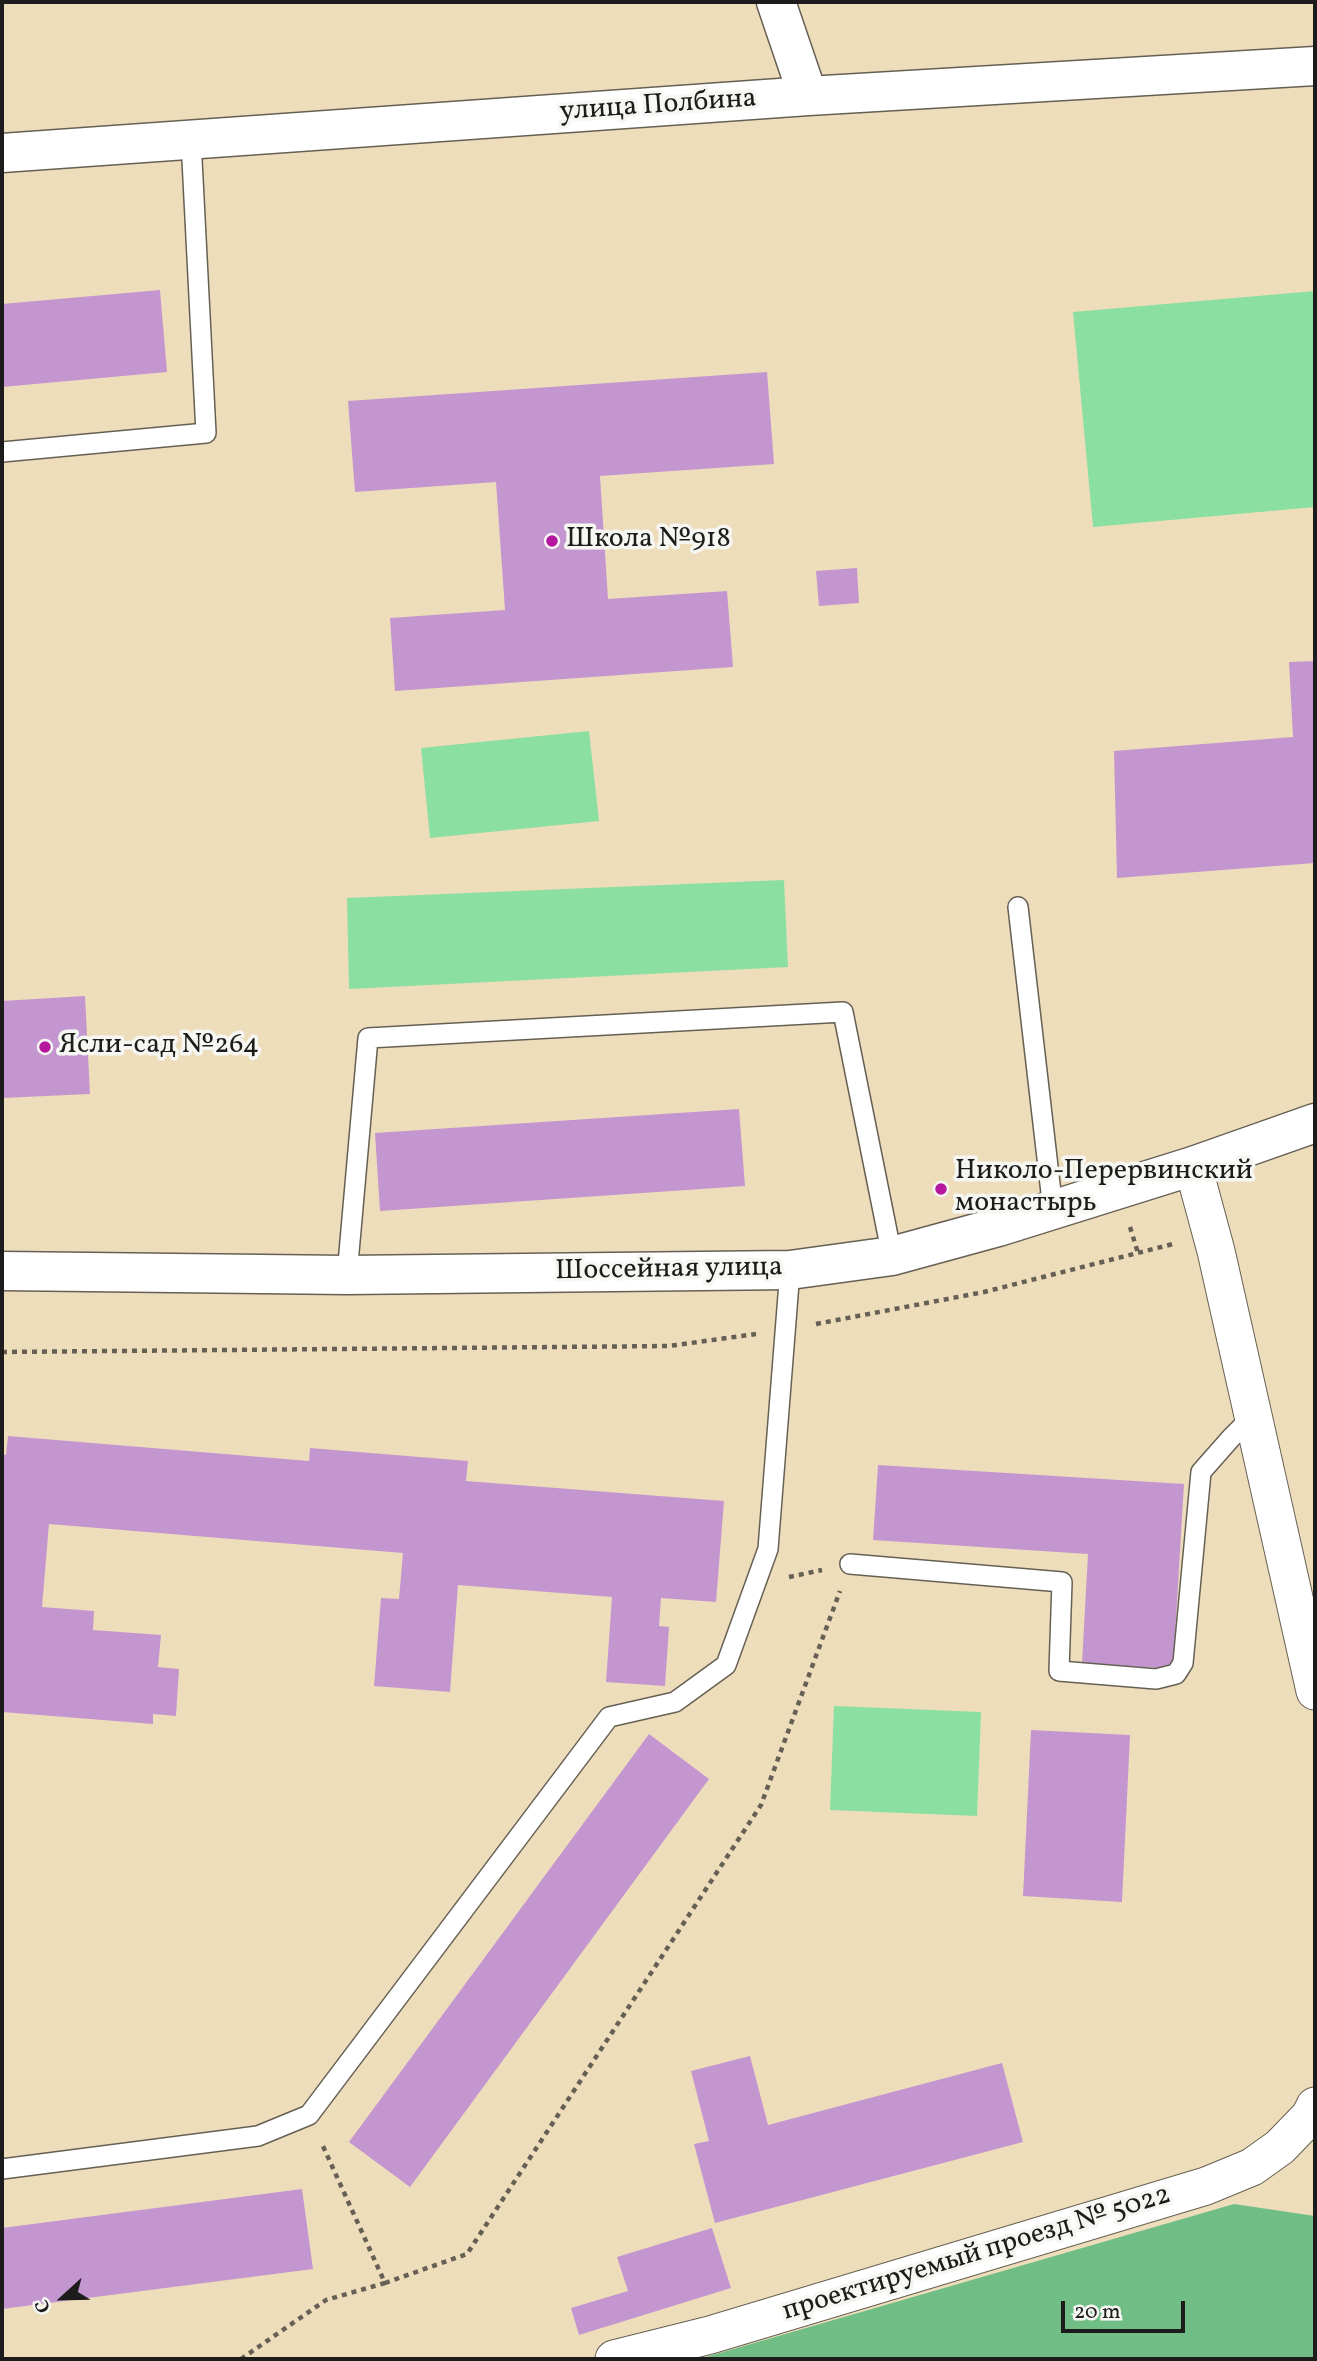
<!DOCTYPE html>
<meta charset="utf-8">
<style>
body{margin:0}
#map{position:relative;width:1317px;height:2361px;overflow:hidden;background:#edb;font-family:Vollkorn,serif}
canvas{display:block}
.frame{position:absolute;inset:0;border:4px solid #1c1c1c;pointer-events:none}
.north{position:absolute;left:28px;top:2263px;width:70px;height:70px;-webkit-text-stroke:5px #f6f6f2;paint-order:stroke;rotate:248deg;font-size:19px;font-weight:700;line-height:28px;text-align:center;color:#1c1c1c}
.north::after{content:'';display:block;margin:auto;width:24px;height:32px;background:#1c1c1c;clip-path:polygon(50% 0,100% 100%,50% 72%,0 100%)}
.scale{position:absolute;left:1061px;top:2301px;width:124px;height:32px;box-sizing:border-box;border:4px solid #1c1c1c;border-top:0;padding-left:9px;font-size:21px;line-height:24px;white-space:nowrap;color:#1c1c1c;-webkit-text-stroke:5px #f6f6f2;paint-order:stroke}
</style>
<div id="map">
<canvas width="1317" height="2361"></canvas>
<div class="frame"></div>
<div class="north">С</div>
<div class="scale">20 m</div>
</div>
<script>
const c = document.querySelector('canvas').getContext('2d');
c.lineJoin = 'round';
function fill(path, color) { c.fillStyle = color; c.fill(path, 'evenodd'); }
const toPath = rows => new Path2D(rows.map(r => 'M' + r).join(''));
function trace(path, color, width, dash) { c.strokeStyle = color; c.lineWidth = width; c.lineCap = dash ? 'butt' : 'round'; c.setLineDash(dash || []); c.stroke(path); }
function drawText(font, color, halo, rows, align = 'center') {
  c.font = font + ' Vollkorn,serif'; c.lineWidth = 7; c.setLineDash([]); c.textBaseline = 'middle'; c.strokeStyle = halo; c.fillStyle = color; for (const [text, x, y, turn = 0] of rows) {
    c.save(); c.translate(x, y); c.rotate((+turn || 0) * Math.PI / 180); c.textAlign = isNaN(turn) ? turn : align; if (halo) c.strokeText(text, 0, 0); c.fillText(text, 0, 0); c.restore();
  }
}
const green = toPath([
 [1315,291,1315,507,1093,527,1073,312],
 [589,731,599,821,430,838,421,748],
 [784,880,788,967,349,989,347,898],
 [834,1706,981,1712,977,1816,830,1810]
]);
const forest = toPath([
 [1234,2204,1315,2216,1315,2359,699,2359]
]);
const building = toPath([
 [160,290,167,372,2,387,2,304],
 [767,372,774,464,600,476,608,599,727,591,733,667,395,691,390,618,505,610,496,482,355,492,348,401],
 [857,568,859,603,819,606,816,571],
 [1315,661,1315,863,1117,878,1114,751,1293,737,1289,662],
 [85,996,90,1094,2,1098,2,1001],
 [739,1109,745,1186,380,1211,375,1133],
 [8,1436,309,1461,310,1448,468,1461,466,1481,724,1501,716,1602,661,1598,659,1626,669,1627,665,1686,606,1682,612,1597,458,1585,450,1692,374,1686,381,1598,399,1599,403,1553,49,1524,42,1607,94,1611,93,1630,161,1635,158,1667,179,1669,176,1716,153,1714,153,1724,2,1712,2,1454,6,1455],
 [878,1465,1184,1484,1173,1669,1082,1663,1088,1554,873,1540],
 [1031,1730,1130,1735,1122,1902,1023,1896],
 [649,1734,709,1779,410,2187,349,2142],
 [750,2056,768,2125,1002,2063,1023,2142,715,2223,694,2144,709,2141,691,2071],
 [302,2189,313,2269,2,2309,2,2228],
 [712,2228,731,2288,579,2335,571,2308,628,2291,617,2257]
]);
const path = toPath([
 [1130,1227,1138,1253],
 [816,1324,984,1292,1173,1244],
 [2,1352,669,1346,756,1334],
 [789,1577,822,1570],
 [385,2283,467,2254,761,1805,840,1591],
 [241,2359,326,2300,385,2283,322,2144]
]);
const service = toPath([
 [2,452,206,433,191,140],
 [1018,907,1053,1210],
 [347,1275,368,1038,843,1012,892,1256],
 [850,1564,1062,1582,1059,1671,1156,1679,1176,1674,1183,1663,1201,1472,1231,1438,1253,1416],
 [2,2169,258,2136,309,2115,609,1717,675,1702,726,1665,768,1549,790,1270]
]);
const minor = toPath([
 [1193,1166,1216,1251,1315,1691],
 [614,2359,710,2335,1206,2186,1252,2167,1280,2147,1310,2116,1315,2106]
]);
const secondary = toPath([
 [776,2,808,96],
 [2,153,808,96,1315,66],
 [2,1271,347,1275,790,1270,892,1256,998,1227,1193,1166,1315,1123]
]);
const markers = [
 [552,541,7,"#b5179e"],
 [45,1047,7,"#b5179e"],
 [941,1189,7,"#b5179e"]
];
const streetNames = [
 ["улица Полбина",658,107,-4],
 ["Шоссейная улица",669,1271,-1],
 ["проектируемый проезд № 5022",977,2255,-17]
];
const poiNames = [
 ["Школа №918",566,541],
 ["Ясли-сад №264",59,1047],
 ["Николо-Перервинский",955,1173],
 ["монастырь",955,1205]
];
fill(green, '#8bdfa0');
fill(forest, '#70be86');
fill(building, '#c496d0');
trace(service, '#666054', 22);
trace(minor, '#666054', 39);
trace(secondary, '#666054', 41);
trace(path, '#666054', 4.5, [5, 5]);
trace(service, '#fff', 19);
trace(minor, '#fff', 37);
trace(secondary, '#fff', 38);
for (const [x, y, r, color] of markers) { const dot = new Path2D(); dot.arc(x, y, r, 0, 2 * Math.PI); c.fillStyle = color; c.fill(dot); trace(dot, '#f6f6f2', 2.5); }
drawText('28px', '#1c1c1c', '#f6f6f2', streetNames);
drawText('28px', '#1c1c1c', '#f6f6f2', poiNames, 'left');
</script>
